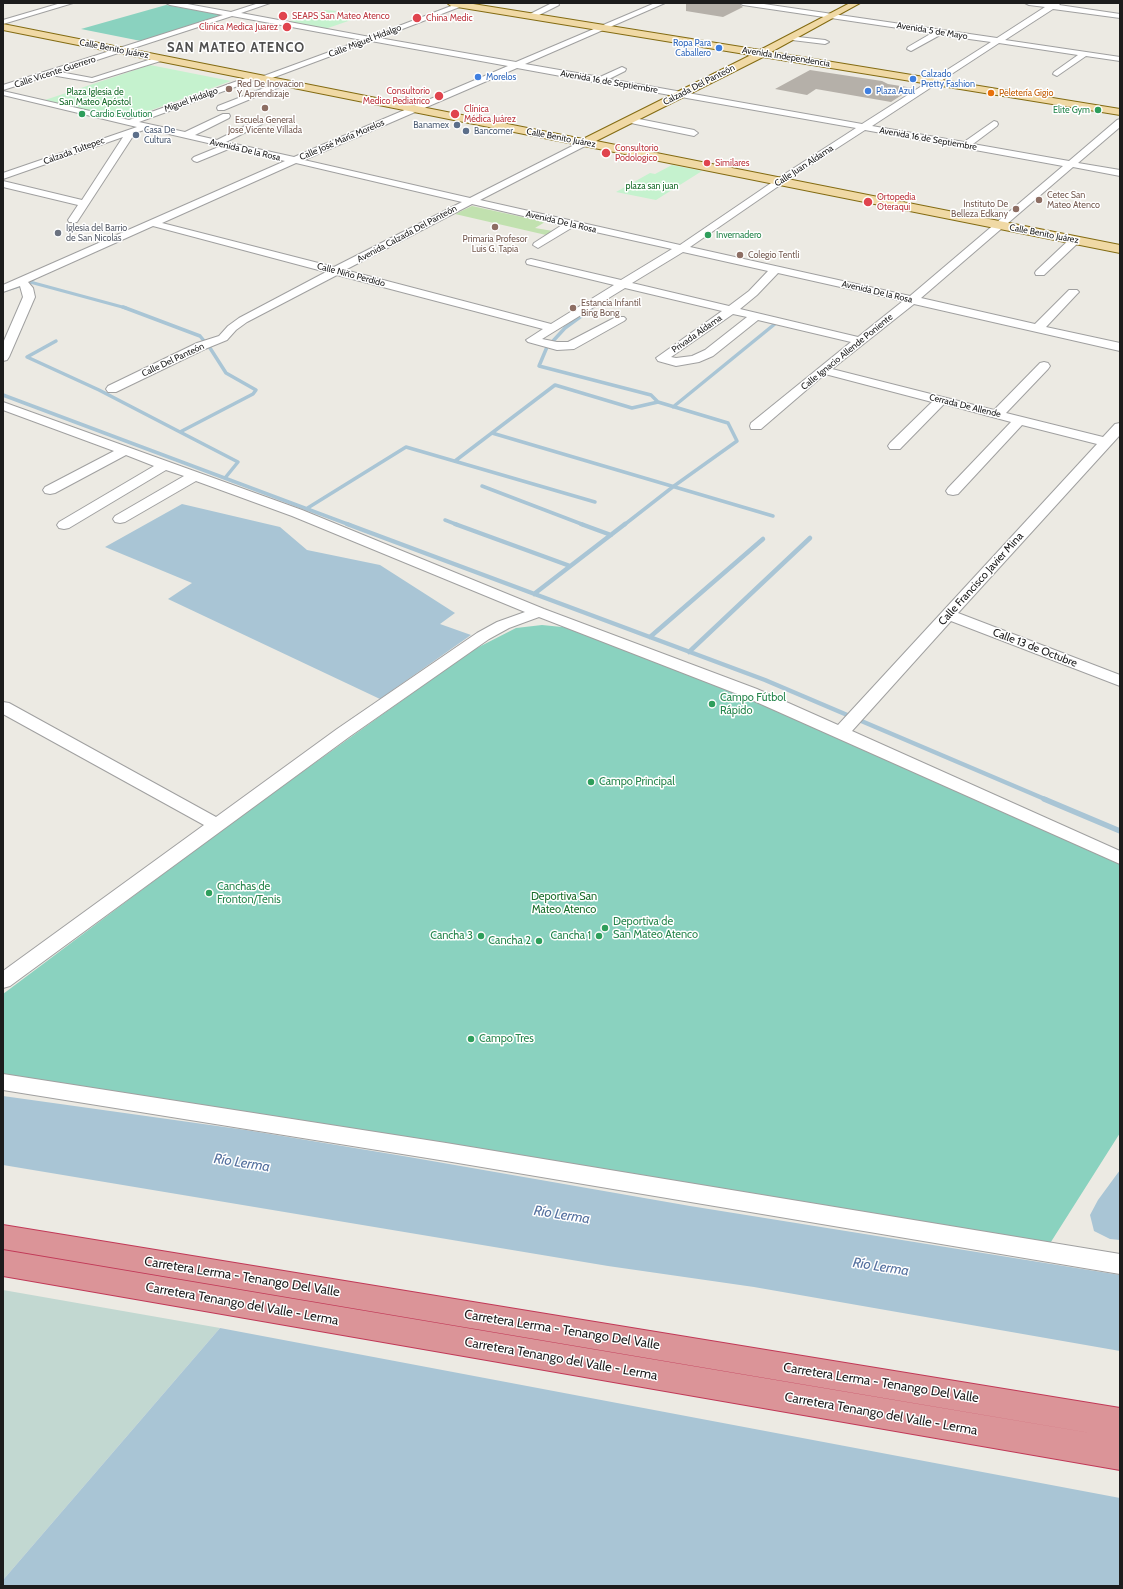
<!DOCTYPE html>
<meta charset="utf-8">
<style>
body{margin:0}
#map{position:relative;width:1123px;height:1589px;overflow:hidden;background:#eceae3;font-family:Cabin,sans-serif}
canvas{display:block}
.frame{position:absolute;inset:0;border:4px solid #1c1c1c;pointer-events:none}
</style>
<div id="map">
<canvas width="1123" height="1589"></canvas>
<div class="frame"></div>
</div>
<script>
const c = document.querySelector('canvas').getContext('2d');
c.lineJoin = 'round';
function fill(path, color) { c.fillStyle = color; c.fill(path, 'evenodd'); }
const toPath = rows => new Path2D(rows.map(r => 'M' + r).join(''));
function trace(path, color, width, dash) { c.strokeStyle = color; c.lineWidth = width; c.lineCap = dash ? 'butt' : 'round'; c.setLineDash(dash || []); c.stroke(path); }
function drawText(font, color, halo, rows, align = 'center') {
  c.font = font + ' Cabin,sans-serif'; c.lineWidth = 3; c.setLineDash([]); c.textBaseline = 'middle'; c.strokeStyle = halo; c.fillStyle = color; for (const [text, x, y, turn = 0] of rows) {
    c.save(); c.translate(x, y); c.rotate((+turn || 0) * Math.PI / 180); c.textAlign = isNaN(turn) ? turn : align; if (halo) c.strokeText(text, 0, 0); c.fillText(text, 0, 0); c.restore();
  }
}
const grass = toPath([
 [472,206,545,222,535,228,553,231,546,235,455,214]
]);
const wetland = toPath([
 [3,1290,220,1328,3,1580]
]);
const park = toPath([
 [325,10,337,11,329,15,331,16,344,17,355,15,363,16,325,29,288,22],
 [150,65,231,81,127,119,42,101],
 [672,165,702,171,656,200,616,192,650,173,655,174]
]);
const pitch = toPath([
 [166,5,222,15,141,41,81,29],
 [542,625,572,628,771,705,1120,862,1120,1133,1049,1245,3,1074,3,994,231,823,471,651,516,628]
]);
const water = toPath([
 [182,504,280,527,307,550,380,565,455,613,440,624,471,635,380,699,168,599,192,583,105,547],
 [3,1096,246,1130,409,1157,690,1206,1120,1275,1120,1351,754,1287,608,1266,3,1165],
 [1120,1170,1120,1240,1110,1239,1094,1231,1090,1215,1098,1200],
 [220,1328,1120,1498,1120,1586,3,1586,3,1580]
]);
const streamFar3 = toPath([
 [36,277,30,282,126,308],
 [3,291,26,284]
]);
const streamFar2 = toPath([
 [123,307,200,336,210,348,226,373,256,390,253,394,180,432,238,462,225,478],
 [56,341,27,357,99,390,180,432],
 [553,341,565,328,591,309],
 [547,347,539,366,651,395,658,402,728,423,737,441,674,486,624,525],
 [3,395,350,525],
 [673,407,776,323],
 [492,433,773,516],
 [455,461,555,385,632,408,658,402],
 [482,486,584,525],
 [306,509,406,447,595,502],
 [445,520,458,525]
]);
const streamFar1 = toPath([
 [347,524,765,680,1047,800],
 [455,524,570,566],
 [581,524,611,535],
 [534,594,625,524],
 [650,637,763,539],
 [689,652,810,538]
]);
const stream = toPath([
 [1044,799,1120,831]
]);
const building = toPath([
 [686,3,738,3,743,7,723,17,686,11],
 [810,70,882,81,888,84,913,88,891,102,816,89,807,95,775,89]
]);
const minor = toPath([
 [61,3,73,3,3,24,3,20,61,3],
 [166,3,182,3,231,12,259,3,270,3,241,13,370,37,459,3,470,3,379,38,516,62,655,3,665,3,525,64,600,77,622,67,626,69,625,71,609,79,862,124,991,42,940,35,911,51,907,49,908,47,932,33,743,5,739,3,757,3,997,38,1045,7,1029,5,1025,3,1061,3,1059,5,1120,14,1120,18,1053,9,1005,40,1120,57,1120,61,1086,56,1057,76,1053,74,1054,72,1078,55,999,43,872,126,964,142,994,121,997,122,998,124,997,126,973,144,1069,161,1117,120,1120,119,1120,127,1078,163,1120,170,1120,176,1073,167,921,298,1035,324,1069,290,1077,290,1079,292,1077,294,1046,327,1120,343,1120,351,914,304,832,369,994,410,1040,363,1044,362,1048,363,1050,366,1048,369,1006,413,1103,437,1115,424,1120,423,1120,435,958,613,1120,675,1120,686,951,621,852,731,1120,851,1120,864,745,697,539,617,509,628,489,639,349,737,10,986,3,988,3,971,204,825,3,714,3,702,9,703,216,817,337,729,477,633,497,622,525,612,292,516,196,481,125,522,120,523,115,522,113,519,115,516,184,476,166,470,69,528,64,529,59,528,57,525,59,522,154,466,126,455,55,493,50,494,45,493,43,490,45,487,114,451,3,410,3,402,302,510,544,609,757,689,838,725,1097,444,1022,425,958,494,953,495,948,494,946,491,948,488,1011,422,944,404,900,449,890,449,888,446,890,443,932,402,825,374,761,429,751,429,750,426,751,423,851,342,758,320,713,356,699,362,676,366,658,361,656,358,722,311,625,288,542,339,557,342,568,342,616,317,624,317,626,319,624,321,574,349,557,350,528,342,526,340,543,329,337,275,247,322,236,330,227,340,205,349,116,392,108,392,106,389,108,386,197,343,219,336,228,326,239,318,326,272,153,226,28,282,33,288,35,297,9,357,7,360,3,361,3,343,23,297,20,286,3,292,3,285,285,161,231,148,197,162,194,161,192,159,194,157,221,146,147,129,135,133,77,222,69,222,68,220,78,205,3,187,3,181,82,200,123,137,3,179,3,173,137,127,3,95,3,91,129,120,254,75,258,77,257,79,139,122,185,132,223,114,229,114,230,116,229,118,195,135,217,140,261,118,265,121,264,123,226,142,294,157,508,66,371,41,264,81,261,81,261,77,362,40,232,16,60,72,92,78,161,56,164,56,164,60,92,82,51,75,3,90,3,85,223,15,170,5,166,3],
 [517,68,599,83,602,83,856,128,777,179,680,245,480,200,587,145,588,143,587,141,584,140,470,198,304,160,517,68],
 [865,130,1063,166,910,296,690,247,783,183,865,130],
 [296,163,462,202,334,267,162,223,296,163],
 [472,204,562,225,534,243,533,245,538,248,573,227,672,249,621,280,531,259,527,260,526,262,527,264,614,285,551,324,345,270,472,204],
 [683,252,768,271,749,291,729,306,632,283,683,252],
 [778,273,903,301,858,337,740,309,757,295,778,273],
 [733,314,747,317,705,350,692,356,676,358,671,357,733,314],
 [552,3,558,3,559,5,533,18,527,18,526,16,552,3],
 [789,36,825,40,829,42,825,44,792,40,789,40,789,36],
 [282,81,288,81,289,83,224,110,218,110,217,108,218,106,282,81],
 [629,117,694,130,698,133,694,136,626,122,625,120,629,117],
 [1075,237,1080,240,1079,242,1044,275,1036,275,1035,273,1036,271,1071,238,1075,237],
 [3,1074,446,1143,1120,1254,1120,1274,446,1161,3,1090,3,1074]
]);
const major = toPath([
 [447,3,467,3,760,50,850,3,860,3,771,52,1120,109,1120,115,763,57,596,141,1120,245,1120,253,3,30,3,24,583,139,751,55,451,6,447,3]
]);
const highway = toPath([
 [3,1225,1120,1408,1120,1438,3,1249,3,1225],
 [3,1250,1120,1438,1120,1470,3,1276,3,1250]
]);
const markers = [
 [283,16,5,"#e0444e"],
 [417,18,5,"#e0444e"],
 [287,27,5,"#e0444e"],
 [719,48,4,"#3f7fe0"],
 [478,77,4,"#3f7fe0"],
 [913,79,4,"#3f7fe0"],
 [229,89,4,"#8d6e63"],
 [868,91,4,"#3f7fe0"],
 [991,93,4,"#e8710a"],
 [439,96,5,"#e0444e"],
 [265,108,4,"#8d6e63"],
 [1098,110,4,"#2e9e5b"],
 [82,114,4,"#2e9e5b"],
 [455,114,5,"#e0444e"],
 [457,125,4,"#5c6f8a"],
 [466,131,4,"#5c6f8a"],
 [136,135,4,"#5c6f8a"],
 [606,153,5,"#e0444e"],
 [707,163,4,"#e0444e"],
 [1039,200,4,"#8d6e63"],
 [868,202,5,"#e0444e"],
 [1016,209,4,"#8d6e63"],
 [495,227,4,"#8d6e63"],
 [58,233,4,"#6b7280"],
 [708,235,4,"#2e9e5b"],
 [740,255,4,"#8d6e63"],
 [573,308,4,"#8d6e63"],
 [712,704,4,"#2e9e5b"],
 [591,782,4,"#2e9e5b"],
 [209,893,4,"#2e9e5b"],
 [605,928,4,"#2e9e5b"],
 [481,936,4,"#2e9e5b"],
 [599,936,4,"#2e9e5b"],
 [539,941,4,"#2e9e5b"],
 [471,1039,4,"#2e9e5b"]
];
const farHealthnames = [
 ["SEAPS San Mateo Atenco",292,16],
 ["China Medic",426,18],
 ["Clinica Medica Juarez",278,27,"right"],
 ["Consultorio",430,91,"right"],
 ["Medico Pediatrico",430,101,"right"],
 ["Clínica",464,109],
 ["Médica Juárez",464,119],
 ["Consultorio",615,148],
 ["Podologico",615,158],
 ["Similares",715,163],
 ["Ortopedia",877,197],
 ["Oteraqui",877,207]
];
const farStreetnames = [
 ["Avenida 5 de Mayo",932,31,9],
 ["Calle Miguel Hidalgo",365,41,-21],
 ["Calle Benito Juárez",114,49,11],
 ["Avenida Independencia",786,57,9],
 ["Calle Vicente Guerrero",55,72,-18],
 ["Avenida 16 de Septiembre",609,82,10],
 ["Calzada Del Panteón",699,85,-27],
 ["Miguel Hidalgo",191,100,-20],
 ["Calle Benito Juárez",561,138,11],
 ["Avenida 16 de Septiembre",928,139,10],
 ["Calle José María Morelos",342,140,-23],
 ["Avenida De la Rosa",245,150,13],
 ["Calzada Tultepec",74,151,-20],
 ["Calle Juan Aldama",804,166,-33],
 ["Avenida De la Rosa",561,222,13],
 ["Avenida Calzada Del Panteón",407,234,-28],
 ["Calle Benito Juárez",1044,234,11],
 ["Calle Niño Perdido",351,275,15],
 ["Avenida De la Rosa",877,292,13],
 ["Privada Aldama",697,334,-35],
 ["Calle Ignacio Allende Poniente",847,352,-39],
 ["Calle Del Panteón",173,360,-25],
 ["Cerrada De Allende",965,406,14]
];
const farShopnames = [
 ["Ropa Para",711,43,"right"],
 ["Caballero",711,53,"right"],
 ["Calzado",921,74],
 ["Pretty Fashion",921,84],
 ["Morelos",486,77],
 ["Plaza Azul",876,91]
];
const farEducationnames = [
 ["Red De Inovacion",237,84],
 ["Y Aprendizaje",237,94],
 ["Escuela General",265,120,"center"],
 ["Jose Vicente Villada",265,130,"center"],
 ["Cetec San",1047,195],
 ["Mateo Atenco",1047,205],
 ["Instituto De",1008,204,"right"],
 ["Belleza Edkany",1008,214,"right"],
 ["Primaria Profesor",495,239,"center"],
 ["Luis G. Tapia",495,249,"center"],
 ["Colegio Tentli",748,255],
 ["Estancia Infantil",581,303],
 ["Bing Bong",581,313]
];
const farParknames = [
 ["Plaza Iglesia de",95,92],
 ["San Mateo Apóstol",95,102],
 ["plaza san juan",652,186]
];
const farFoodnames = [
 ["Peletería Gigio",999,93]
];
const farLeisurenames = [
 ["Elite Gym",1090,110,"right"],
 ["Cardio Evolution",90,114],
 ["Invernadero",716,235]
];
const farServicenames = [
 ["Banamex",449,125,"right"],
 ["Casa De",144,130],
 ["Cultura",144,140],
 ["Bancomer",474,131]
];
const farWorshipnames = [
 ["Iglesia del Barrio",66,228],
 ["de San Nicolas",66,238]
];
const streetNames = [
 ["Calle Francisco Javier Mina",981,579,-48],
 ["Calle 13 de Octubre",1035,648,21]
];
const leisureNames = [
 ["Campo Fútbol",720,698],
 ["Rápido",720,711],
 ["Campo Principal",599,782],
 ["Canchas de",217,887],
 ["Fronton/Tenis",217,900],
 ["Deportiva de",613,922],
 ["San Mateo Atenco",613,935],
 ["Cancha 3",473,936,"right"],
 ["Cancha 1",591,936,"right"],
 ["Cancha 2",531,941,"right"],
 ["Campo Tres",479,1039]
];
const parkNames = [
 ["Deportiva San",564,897],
 ["Mateo Atenco",564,910]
];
const farDistrictnames = [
 ["SAN MATEO ATENCO",236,48]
];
const nearStreetnames = [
 ["Carretera Lerma - Tenango Del Valle",242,1277,9],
 ["Carretera Tenango del Valle - Lerma",242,1304,10],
 ["Carretera Lerma - Tenango Del Valle",562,1330,9],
 ["Carretera Tenango del Valle - Lerma",561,1359,10],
 ["Carretera Lerma - Tenango Del Valle",881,1383,9],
 ["Carretera Tenango del Valle - Lerma",881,1414,10]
];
const nearWaternames = [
 ["Río Lerma",242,1163,9],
 ["Río Lerma",562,1215,9],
 ["Río Lerma",881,1267,9]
];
fill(grass, '#c1e1af');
fill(wetland, '#c2d8d1');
fill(park, '#c5f2ce');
fill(pitch, '#8ad2bf');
fill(water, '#a9c5d5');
trace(streamFar3, '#a9c5d5', 3);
trace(streamFar2, '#a9c5d5', 3.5);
trace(streamFar1, '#a9c5d5', 4.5);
trace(stream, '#a9c5d5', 5.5);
fill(building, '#b5b0a9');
trace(minor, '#a0a0a0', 2);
trace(major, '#836b12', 2);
trace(highway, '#c13957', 2);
fill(minor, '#fff');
fill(major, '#f0d9a5');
fill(highway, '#db9498');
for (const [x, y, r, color] of markers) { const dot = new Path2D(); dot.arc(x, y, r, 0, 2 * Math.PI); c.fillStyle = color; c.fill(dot); trace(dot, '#fff', 1.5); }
drawText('9px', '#be3a42', '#fff', farHealthnames, 'left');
drawText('9px', '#1c1c1c', '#fff', farStreetnames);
drawText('9px', '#366cbe', '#fff', farShopnames, 'left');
drawText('9px', '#785e54', '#fff', farEducationnames, 'left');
drawText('9px', '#186c2a', '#fff', farParknames);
drawText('9px', '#c56008', '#fff', farFoodnames, 'left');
drawText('9px', '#27864d', '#fff', farLeisurenames, 'left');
drawText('9px', '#4e5e75', '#fff', farServicenames, 'left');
drawText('9px', '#5b616d', '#fff', farWorshipnames, 'left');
drawText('11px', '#1c1c1c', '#fff', streetNames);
drawText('11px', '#27864d', '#fff', leisureNames, 'left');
drawText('11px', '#186c2a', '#fff', parkNames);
c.letterSpacing = '1px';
drawText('bold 13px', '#4f4f4f', '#fff', farDistrictnames);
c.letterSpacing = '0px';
drawText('13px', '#1c1c1c', '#fff', nearStreetnames);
drawText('italic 14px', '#55719f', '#fff', nearWaternames);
</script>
